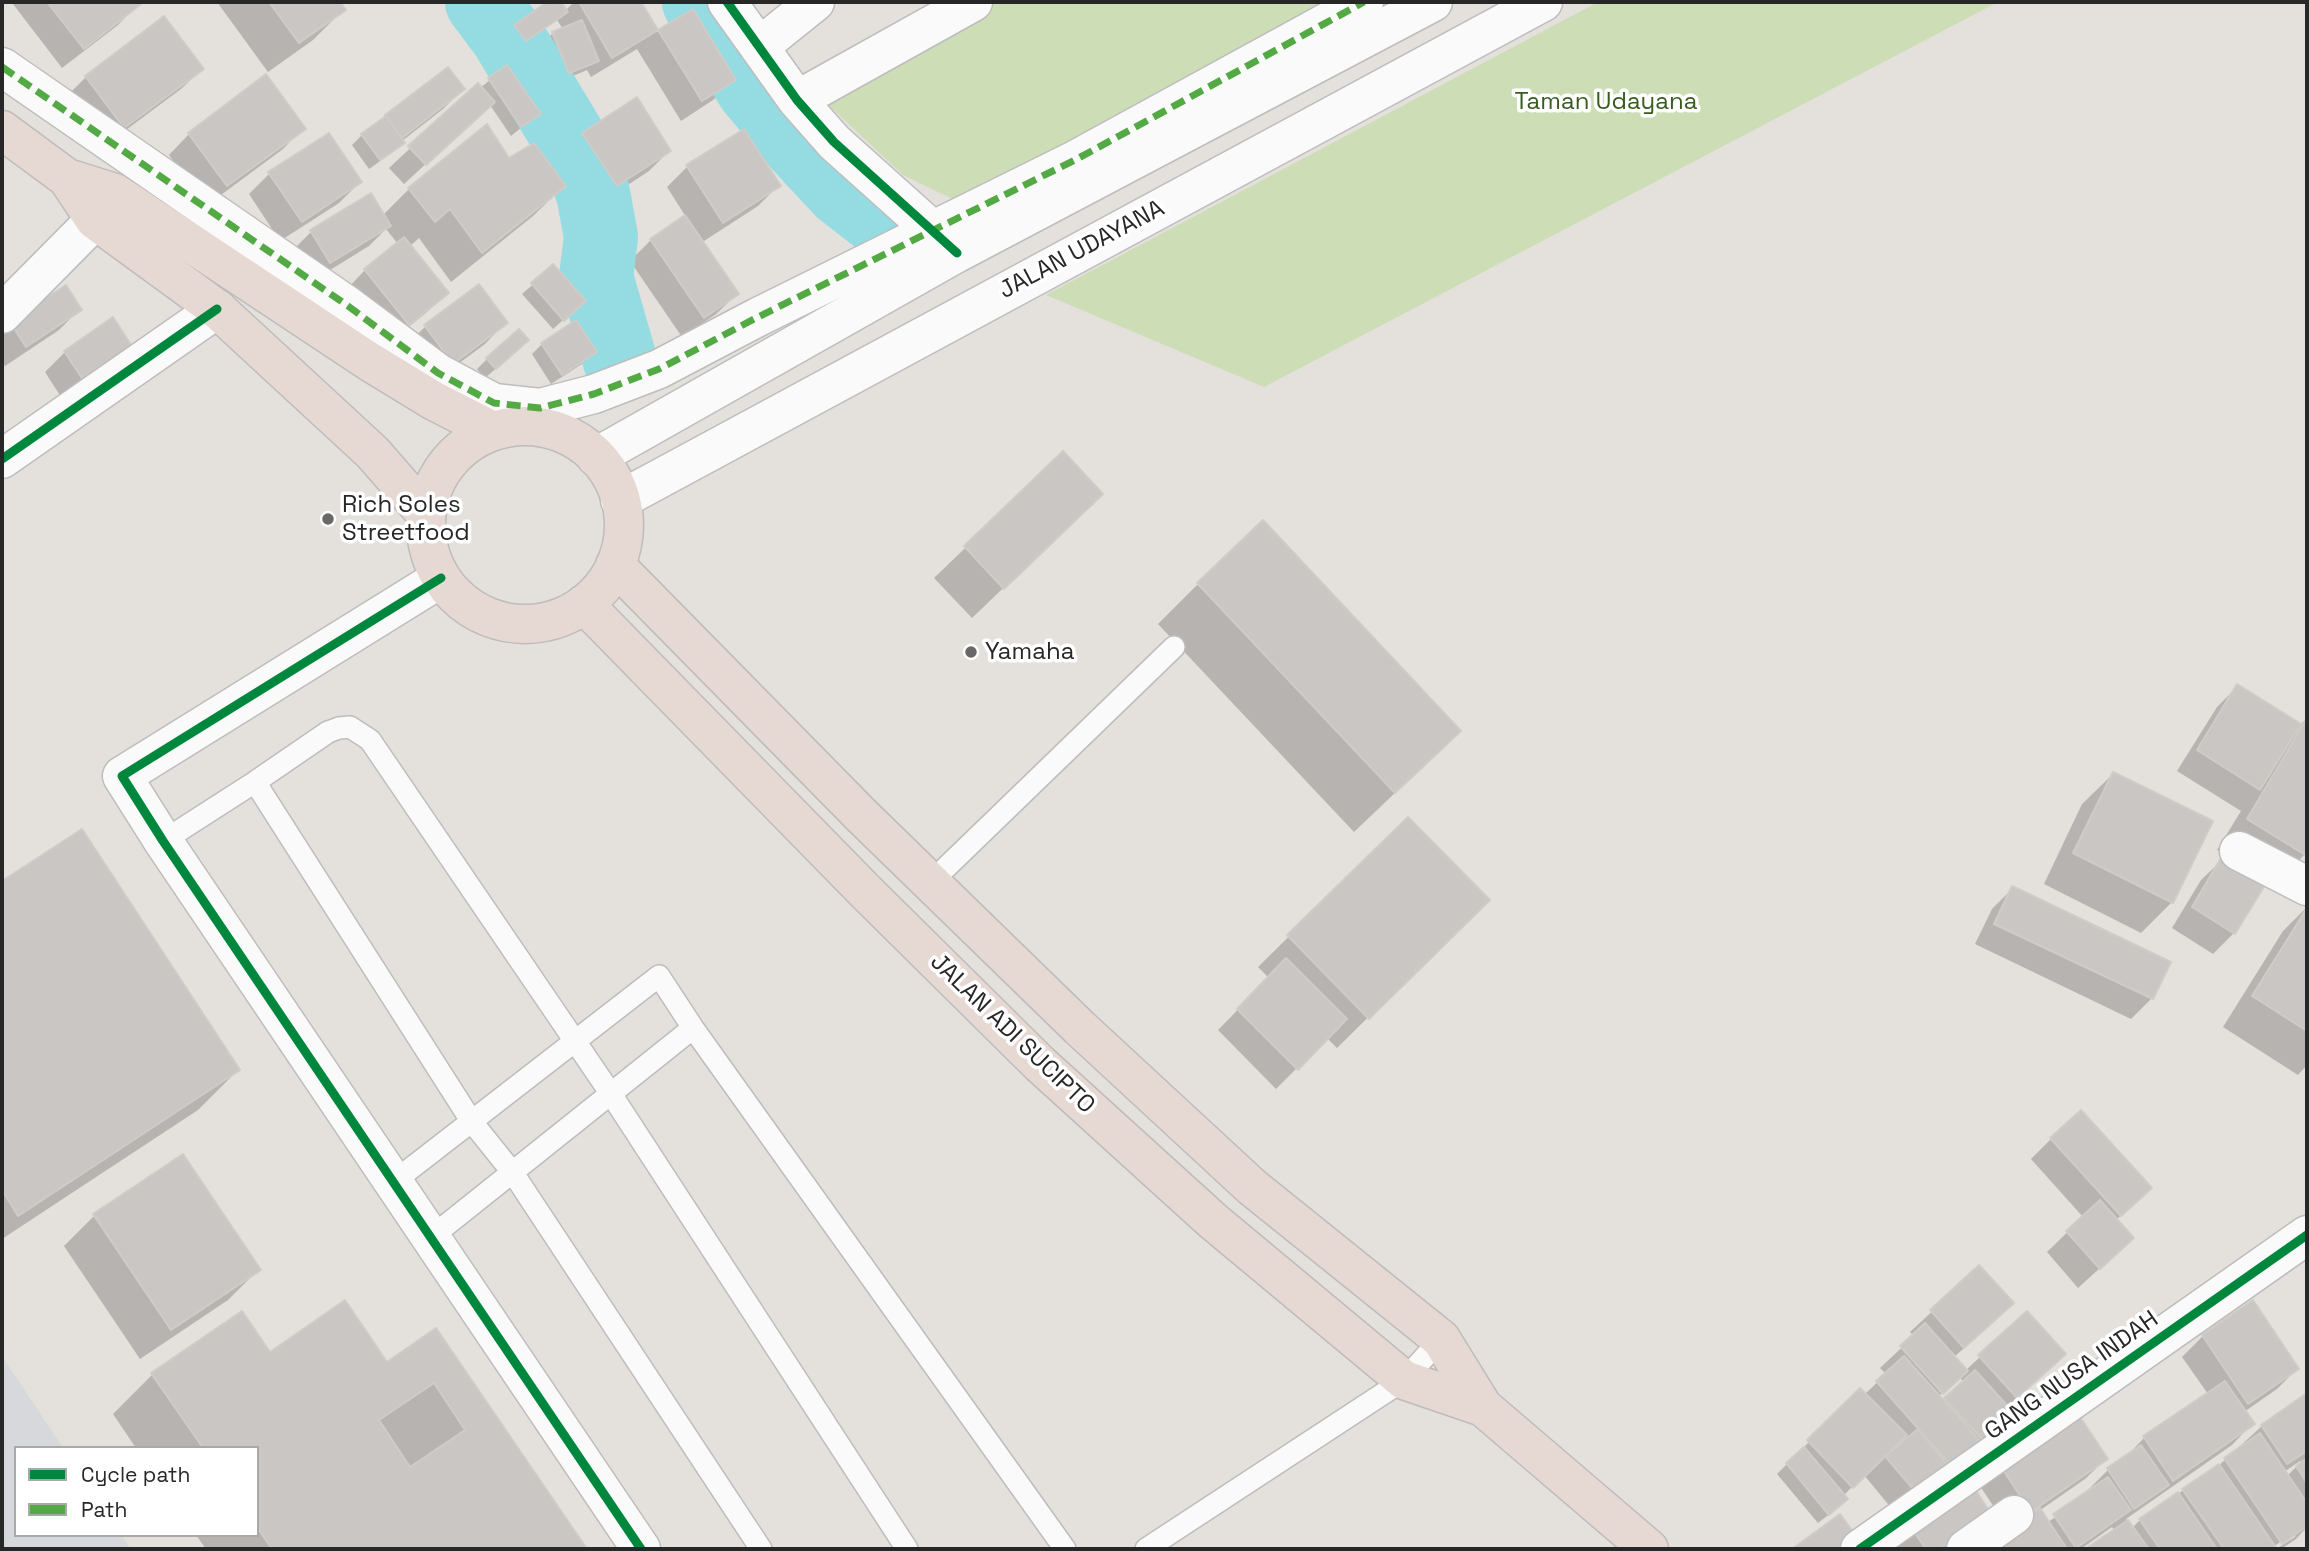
<!DOCTYPE html>
<style>
body{margin:0}
#map{position:relative;width:2309px;height:1551px;overflow:hidden;background:#e4e0dc;font-family:"Space Grotesk",sans-serif}
canvas{display:block}
.frame{position:absolute;inset:0;border:4px solid #272727;pointer-events:none}
.legend{position:absolute;left:14px;top:1446px;width:245px;height:91px;box-sizing:border-box;background:#fff;border:2px solid #a9a9a9;margin:0;padding:9px 12px;list-style:none;font-size:21px;color:#272727}
.legend li{display:flex;align-items:center;gap:14px;height:35px}
.legend b{width:35px;border:2px solid #a9a9a9}
</style>
<div id="map">
<canvas width="2309" height="1551"></canvas>
<div class="frame"></div>
<ul class="legend">
<li><b style="height:9px;background:#00873e"></b>Cycle path</li>
<li><b style="height:9px;background:#53aa44"></b>Path</li>
</ul>
</div>
<script>
const c = document.querySelector('canvas').getContext('2d');
c.lineJoin = 'round';
function fill(path, color) { c.fillStyle = color; c.fill(path, 'evenodd'); }
const toPath = rows => new Path2D(rows.map(r => 'M' + r).join(''));
function trace(path, color, width, dash) { c.strokeStyle = color; c.lineWidth = width; c.lineCap = dash ? 'butt' : 'round'; c.setLineDash(dash || []); c.stroke(path); }
function drawText(font, color, halo, rows, align = 'center') {
  c.font = font + ' "Space Grotesk",sans-serif'; c.lineWidth = 7; c.setLineDash([]); c.textBaseline = 'middle'; c.strokeStyle = halo; c.fillStyle = color; for (const [text, x, y, turn = 0] of rows) {
    c.save(); c.translate(x, y); c.rotate((+turn || 0) * Math.PI / 180); c.textAlign = isNaN(turn) ? turn : align; if (halo) c.strokeText(text, 0, 0); c.fillText(text, 0, 0); c.restore();
  }
}
const airport = toPath([
 [2,1356,63,1448,16,1448,16,1535,121,1535,131,1549,2,1549]
]);
const green = toPath([
 [995,2,1349,2,967,206,903,175,819,96],
 [1598,2,1998,2,1264,387,1046,295]
]);
const shadow = toPath([
 [16,2,136,2,138,4,118,25,62,68,13,4],
 [217,2,338,2,343,10,313,40,268,72],
 [550,2,559,2,565,11,574,2,639,2,657,32,692,11,734,80,713,100,681,121,637,49,591,77,587,70,559,82,543,43,553,33,563,29,557,20,515,50,505,36,515,26],
 [164,19,202,69,181,89,103,147,65,98,86,77],
 [506,67,539,113,511,136,490,105,404,184,389,168,478,85,480,88],
 [463,89,443,109,402,141,393,152,369,169,352,145,362,135],
 [486,127,508,160,564,186,533,216,451,282,419,238,409,247,446,293,426,313,387,344,345,291,365,270,398,244,386,229,369,246,309,283,291,252,311,232,383,215,409,189],
 [303,128,283,149,206,206,169,155,189,134],
 [583,134,669,151,649,171,596,206,563,155],
 [687,167,778,186,758,206,701,243,737,294,716,314,682,337,630,261,651,240,686,217,667,187],
 [270,173,360,182,339,203,280,241,249,194],
 [553,267,573,311,553,329,522,294],
 [478,286,505,323,485,344,432,383,404,347,425,327],
 [65,288,80,309,59,330,5,366,2,361,2,332],
 [576,322,595,352,585,362,551,384,532,354,542,344],
 [517,350,485,378,477,369,487,359],
 [65,352,111,368,63,400,45,372],
 [1063,454,1070,524,972,618,934,578],
 [1198,584,1419,770,1354,832,1158,624],
 [2238,686,2299,726,2307,718,2307,852,2275,885,2217,850,2241,811,2177,771,2217,707],
 [2113,774,2172,902,2141,933,2044,884,2082,804],
 [1408,819,1487,900,1337,1048,1327,1038,1276,1089,1218,1030,1269,978,1258,967],
 [81,831,238,1070,198,1110,2,1239,2,883],
 [2222,860,2234,933,2213,954,2172,928,2201,880],
 [2013,888,2152,998,2131,1019,1975,944,1992,909],
 [2307,907,2307,1065,2298,1075,2223,1027,2283,931],
 [2051,1139,2129,1208,2116,1220,2111,1258,2078,1288,2047,1252,2083,1217,2031,1159],
 [94,1216,259,1269,228,1300,140,1359,64,1246],
 [1979,1268,1991,1324,1953,1358,1965,1371,2027,1313,2043,1374,2007,1408,2011,1412,1902,1521,1864,1475,1843,1496,1836,1509,1818,1523,1777,1474,1860,1391,1864,1395,1886,1374,1880,1368,1914,1336,1910,1332],
 [1959,1377,1964,1382,1942,1402,1938,1397],
 [2253,1303,2297,1369,2277,1389,2244,1412,2252,1424,2232,1445,2126,1519,2132,1528,2140,1520,2217,1467,2262,1426,2307,1395,2307,1527,2296,1539,2281,1549,2276,1549,2295,1537,2295,1532,2273,1547,2275,1549,2088,1549,2115,1531,2112,1527,2081,1549,1982,1549,2010,1531,1978,1483,1998,1462,2106,1459,2085,1479,2039,1511,2047,1523,2089,1492,2088,1490,2108,1470,2124,1459,2144,1438,2208,1394,2182,1357,2203,1336],
 [2300,1461,2301,1462,2287,1476,2284,1472],
 [435,1331,585,1549,206,1549,196,1535,257,1535,257,1448,136,1448,113,1414,153,1374,387,1364],
 [1911,1527,1969,1534,1946,1549,1892,1549]
]);
const river = toPath([
 [482,2,506,34,576,150,593,193,601,237,596,277,621,364],
 [699,2,752,87,801,146,842,190,893,230]
]);
const building = toPath([
 [47,2,139,2,141,4,84,49,47,2],
 [269,2,340,2,346,10,299,43,269,2],
 [547,2,561,2,568,12,526,41,514,25,547,2],
 [579,2,641,2,658,30,612,58,579,2],
 [693,9,736,80,702,101,658,30,693,9],
 [164,16,204,69,124,128,85,76,164,16],
 [582,20,599,61,569,73,552,32,582,20],
 [507,65,541,114,521,127,488,78,507,65],
 [448,67,465,89,402,138,385,115,448,67],
 [266,74,306,129,227,186,188,133,266,74],
 [478,83,495,102,426,165,408,146,478,83],
 [637,97,671,151,617,186,582,133,637,97],
 [386,116,405,143,380,160,361,134,386,116],
 [487,124,509,158,534,143,566,186,482,253,450,209,435,222,408,188,487,124],
 [744,129,781,186,723,223,686,165,744,129],
 [329,133,362,182,302,222,268,172,329,133],
 [371,193,391,226,330,263,310,230,371,193],
 [685,215,739,294,704,318,650,239,685,215],
 [404,237,449,293,409,325,364,269,404,237],
 [553,264,586,301,564,321,531,283,553,264],
 [479,284,508,323,453,364,424,325,479,284],
 [66,285,82,310,26,347,10,322,66,285],
 [113,317,133,348,84,381,64,351,113,317],
 [576,320,597,352,562,375,541,343,576,320],
 [519,329,529,340,496,369,486,358,519,329],
 [1063,451,1103,494,1004,589,964,546,1063,451],
 [1263,520,1461,731,1395,793,1197,583,1263,520],
 [2237,684,2301,724,2260,790,2197,750,2237,684],
 [2307,718,2307,856,2247,819,2307,718],
 [2113,772,2213,821,2173,903,2073,853,2113,772],
 [1408,817,1490,900,1369,1019,1287,935,1408,817],
 [82,829,240,1070,18,1216,2,1190,2,881,82,829],
 [2221,858,2265,885,2235,934,2192,907,2221,858],
 [2012,886,2171,962,2153,999,1994,924,2012,886],
 [2307,908,2307,1031,2252,996,2307,908],
 [1286,958,1347,1019,1298,1070,1237,1009,1286,958],
 [2081,1110,2152,1188,2121,1216,2050,1138,2081,1110],
 [183,1154,261,1270,171,1330,93,1214,183,1154],
 [2100,1200,2134,1238,2100,1269,2066,1231,2100,1200],
 [1979,1265,2014,1303,1964,1348,1930,1310,1979,1265],
 [345,1300,387,1362,436,1328,587,1549,272,1549,257,1527,257,1448,203,1448,151,1373,242,1311,270,1352,345,1300],
 [2253,1300,2299,1369,2248,1404,2202,1335,2253,1300],
 [2027,1311,2066,1354,2017,1398,1978,1355,2027,1311],
 [1925,1323,1968,1371,1943,1394,1900,1346,1925,1323],
 [1904,1356,1982,1443,1954,1469,1876,1381,1904,1356],
 [1975,1370,2013,1412,1983,1440,1944,1398,1975,1370],
 [2225,1381,2255,1424,2173,1481,2143,1436,2225,1381],
 [434,1383,465,1430,410,1467,379,1420,434,1383],
 [1860,1388,1907,1435,1853,1488,1807,1440,1860,1388],
 [2307,1393,2307,1451,2287,1464,2261,1425,2307,1393],
 [2074,1408,2108,1459,2031,1512,1997,1461,2074,1408],
 [1918,1429,1956,1476,1924,1502,1885,1456,1918,1429],
 [2260,1433,2307,1503,2307,1526,2282,1544,2224,1458,2260,1433],
 [2141,1445,2169,1485,2134,1509,2107,1468,2141,1445],
 [1804,1447,1848,1499,1829,1515,1786,1463,1804,1447],
 [2307,1458,2307,1483,2296,1466,2307,1458],
 [2219,1464,2277,1549,2224,1549,2182,1489,2219,1464],
 [2108,1477,2131,1510,2076,1548,2053,1514,2108,1477],
 [1971,1483,1991,1514,1939,1549,1926,1549,1910,1526,1971,1483],
 [2178,1492,2217,1549,2160,1549,2139,1519,2178,1492],
 [2040,1508,2067,1549,1979,1549,2040,1508],
 [1840,1514,1859,1540,1845,1549,1792,1549,1840,1514],
 [2128,1520,2149,1549,2085,1549,2128,1520]
]);
const lane = toPath([
 [255,782,328,732,339,728,350,727,370,740,611,1094,907,1549],
 [163,841,255,782,472,1122,513,1173,761,1549],
 [930,883,1174,647],
 [392,1183,659,976,693,1028,1065,1549],
 [430,1238,693,1028],
 [1146,1549,1404,1380,1441,1339]
]);
const street = toPath([
 [727,2,797,100,834,142,950,246],
 [759,47,815,2],
 [2,67,348,306,438,373,494,403,540,408,594,394,659,369,758,317,1077,159,1364,2],
 [797,100,973,2],
 [2,314,95,220,114,195],
 [2,459,217,309],
 [2239,851,2307,886],
 [1860,1549,2307,1235],
 [1966,1549,2014,1515]
]);
const secondary = toPath([
 [596,457,957,253,1433,2],
 [620,500,1543,2],
 [441,578,122,776,163,841,641,1549]
]);
const highway = toPath([
 [2,130,67,178,95,220,217,309,373,453,426,514],
 [67,178,115,193,370,362,434,401,493,431],
 '426 525a99 99 0 1 1 198 0a99 99 0 1 1-198 0Z',
 [615,565,862,816,1080,1028,1252,1187,1441,1339,1483,1407,1649,1549],
 [584,604,866,892,1040,1064,1213,1221,1404,1380,1483,1407]
]);
const quiet = toPath([
 [2,67,348,306,438,373,494,403,540,408,594,394,659,369,758,317,1077,159,1364,2]
]);
const cycleway = toPath([
 [727,2,797,100,834,142,957,253],
 [2,459,217,309],
 [441,578,122,776,163,841,641,1549],
 [1860,1549,2307,1235]
]);
const markers = [
 [328,519,7,"#696866"],
 [971,652,7,"#696866"]
];
const parkNames = [
 ["Taman Udayana",1606,102]
];
const streetNames = [
 ["JALAN UDAYANA",1082,250,-28],
 ["JALAN ADI SUCIPTO",1012,1034,44],
 ["GANG NUSA INDAH",2072,1376,-35]
];
const poiNames = [
 ["Rich Soles",342,505],
 ["Streetfood",342,533],
 ["Yamaha",985,652]
];
fill(airport, '#d7d8db');
fill(green, '#cddeb7');
fill(shadow, '#0003');
trace(river, '#94dce2', 74);
fill(building, '#c9c6c3');
trace(building, '#cfccc8', 2);
trace(lane, '#bebdbd', 24);
trace(street, '#bebdbd', 41);
trace(secondary, '#bebdbd', 41);
trace(highway, '#bebcbb', 41);
trace(lane, '#fbfafa', 21);
trace(street, '#fbfafa', 38);
trace(secondary, '#fbfafa', 38);
trace(highway, '#e6d8d3', 38);
trace(quiet, '#53aa44', 7, [14, 7]);
trace(cycleway, '#00873e', 9);
for (const [x, y, r, color] of markers) { const dot = new Path2D(); dot.arc(x, y, r, 0, 2 * Math.PI); c.fillStyle = color; c.fill(dot); trace(dot, '#fff', 2.5); }
drawText('24px', '#365d1d', '#fff', parkNames);
drawText('24px', '#272727', '#fff', streetNames);
drawText('24px', '#272727', '#fff', poiNames, 'left');
</script>
